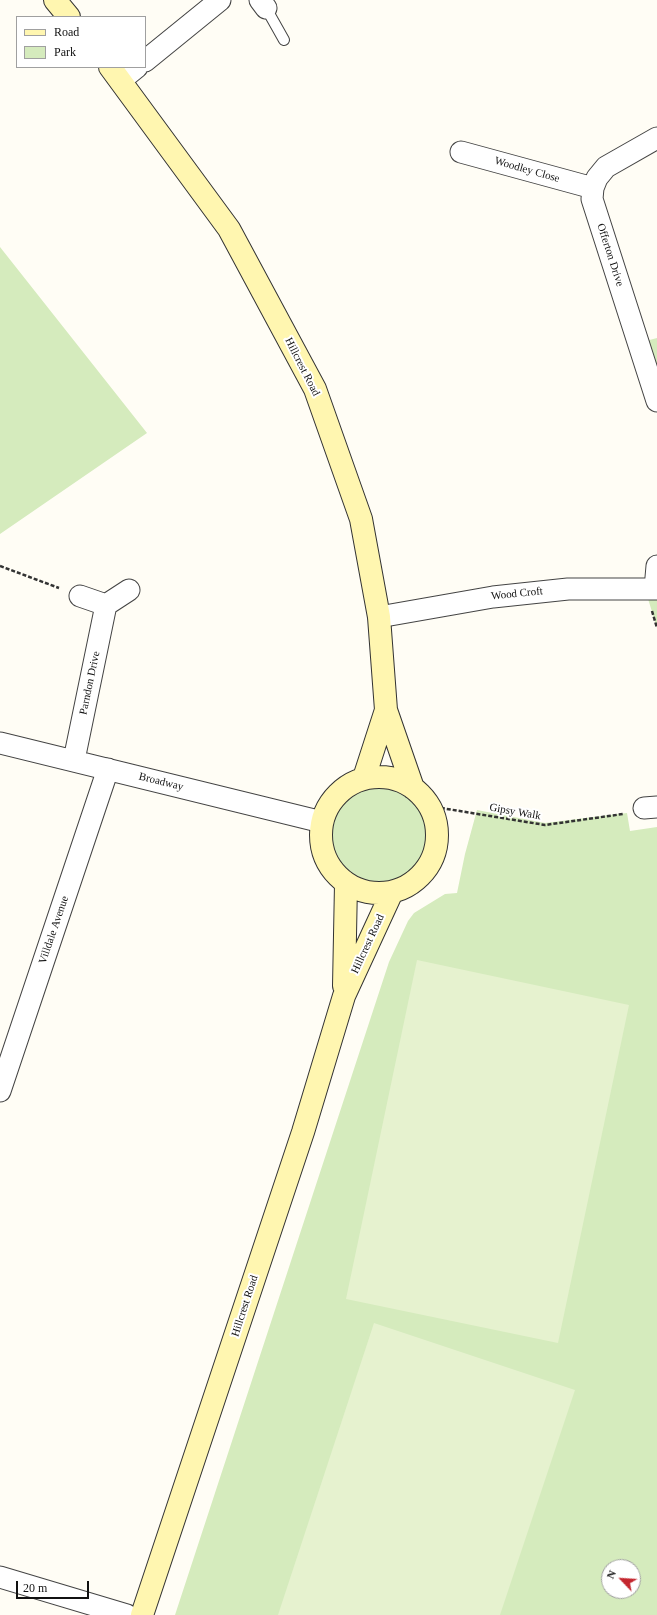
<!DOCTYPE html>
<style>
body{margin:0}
#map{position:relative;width:657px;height:1615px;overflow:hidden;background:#fffdf5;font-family:"Times New Roman",serif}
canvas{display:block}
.legend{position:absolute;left:16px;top:16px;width:130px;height:52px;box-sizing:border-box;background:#fff;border:1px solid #a0a0a0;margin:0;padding:5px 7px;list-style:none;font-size:12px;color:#111}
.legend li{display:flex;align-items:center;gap:8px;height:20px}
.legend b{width:20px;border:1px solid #a0a0a0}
.north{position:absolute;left:601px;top:1559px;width:40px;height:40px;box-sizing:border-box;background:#fff;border:1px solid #a0a0a0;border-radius:50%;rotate:295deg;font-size:11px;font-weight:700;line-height:16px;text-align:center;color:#111}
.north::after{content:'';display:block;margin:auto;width:14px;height:18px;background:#c4262e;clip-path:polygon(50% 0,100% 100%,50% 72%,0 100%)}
.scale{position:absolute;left:16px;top:1581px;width:73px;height:18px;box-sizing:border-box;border:2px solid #111;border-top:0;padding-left:5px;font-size:12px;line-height:14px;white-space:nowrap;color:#111;-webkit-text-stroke:3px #fff;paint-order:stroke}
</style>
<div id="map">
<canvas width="657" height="1615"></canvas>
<ul class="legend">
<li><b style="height:5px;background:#fff6b0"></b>Road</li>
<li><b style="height:11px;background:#d5ebbd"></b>Park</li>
</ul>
<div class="north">N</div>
<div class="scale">20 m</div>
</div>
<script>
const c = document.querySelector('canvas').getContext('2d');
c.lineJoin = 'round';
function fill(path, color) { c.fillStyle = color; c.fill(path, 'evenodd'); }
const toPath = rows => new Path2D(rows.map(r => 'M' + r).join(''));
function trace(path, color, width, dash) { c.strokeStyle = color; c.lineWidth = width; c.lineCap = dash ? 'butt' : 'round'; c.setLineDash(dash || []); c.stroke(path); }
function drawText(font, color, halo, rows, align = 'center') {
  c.font = font + ' "Times New Roman",serif'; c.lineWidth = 4; c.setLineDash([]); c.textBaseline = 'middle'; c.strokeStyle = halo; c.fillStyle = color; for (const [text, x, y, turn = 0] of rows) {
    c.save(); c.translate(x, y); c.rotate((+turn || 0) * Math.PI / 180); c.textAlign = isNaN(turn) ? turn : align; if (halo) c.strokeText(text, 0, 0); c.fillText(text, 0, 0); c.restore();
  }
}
const green = toPath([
 [0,247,147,433,0,534],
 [657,338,657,401,638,343],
 [657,566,657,628,645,589],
 '321 835a58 58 0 1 1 116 0a58 58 0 1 1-116 0Z',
 [477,810,545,823,627,813,630,831,657,827,657,1615,175,1615,389,962,408,921,414,913,445,894,457,893,465,854],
 [609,1567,633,1567,633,1591,609,1591]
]);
const pitch = toPath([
 [417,960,629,1005,558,1343,346,1299],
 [374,1323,575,1390,500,1615,278,1615]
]);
const path = toPath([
 [0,566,59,588],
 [652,611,657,628],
 [429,806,545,825,623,814]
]);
const lane = toPath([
 [266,8,284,40]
]);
const street = toPath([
 [260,0,266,8],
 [145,61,220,0],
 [121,80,137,67],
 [657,138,606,167,597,178,593,188,592,199,657,401],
 [461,152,593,188],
 [655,589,657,566],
 [80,596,106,605,129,590],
 [379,617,493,597,568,589,657,589],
 [0,743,322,822],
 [74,760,106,605],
 [644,808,657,807],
 [0,1091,108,769],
 [0,1577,127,1615]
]);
const secondary = toPath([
 [55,0,69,17],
 [110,67,229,229,315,389,361,519,379,617,386,710,413,788],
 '321 835a58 58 0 1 1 116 0a58 58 0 1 1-116 0Z',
 [364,778,386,710],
 [344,986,346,884],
 [142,1615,303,1132,344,996,392,892]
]);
const streetNames = [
 ["Woodley Close",527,170,16],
 ["Offerton Drive",610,255,72],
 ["Hillcrest Road",302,367,63],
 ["Wood Croft",517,594,-6],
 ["Parndon Drive",90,683,-78],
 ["Broadway",161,782,14],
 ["Gipsy Walk",515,812,10],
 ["Villdale Avenue",54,930,-71],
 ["Hillcrest Road",368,944,-65],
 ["Hillcrest Road",245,1306,-72]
];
fill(green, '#d5ebbd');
fill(pitch, '#e6f2cf');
trace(lane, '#444', 12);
trace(street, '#444', 23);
trace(secondary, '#333', 24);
trace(path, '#333', 2.5, [4, 2]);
trace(lane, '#fff', 10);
trace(street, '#fff', 21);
trace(secondary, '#fff6b0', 22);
drawText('11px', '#111', '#fff', streetNames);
</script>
